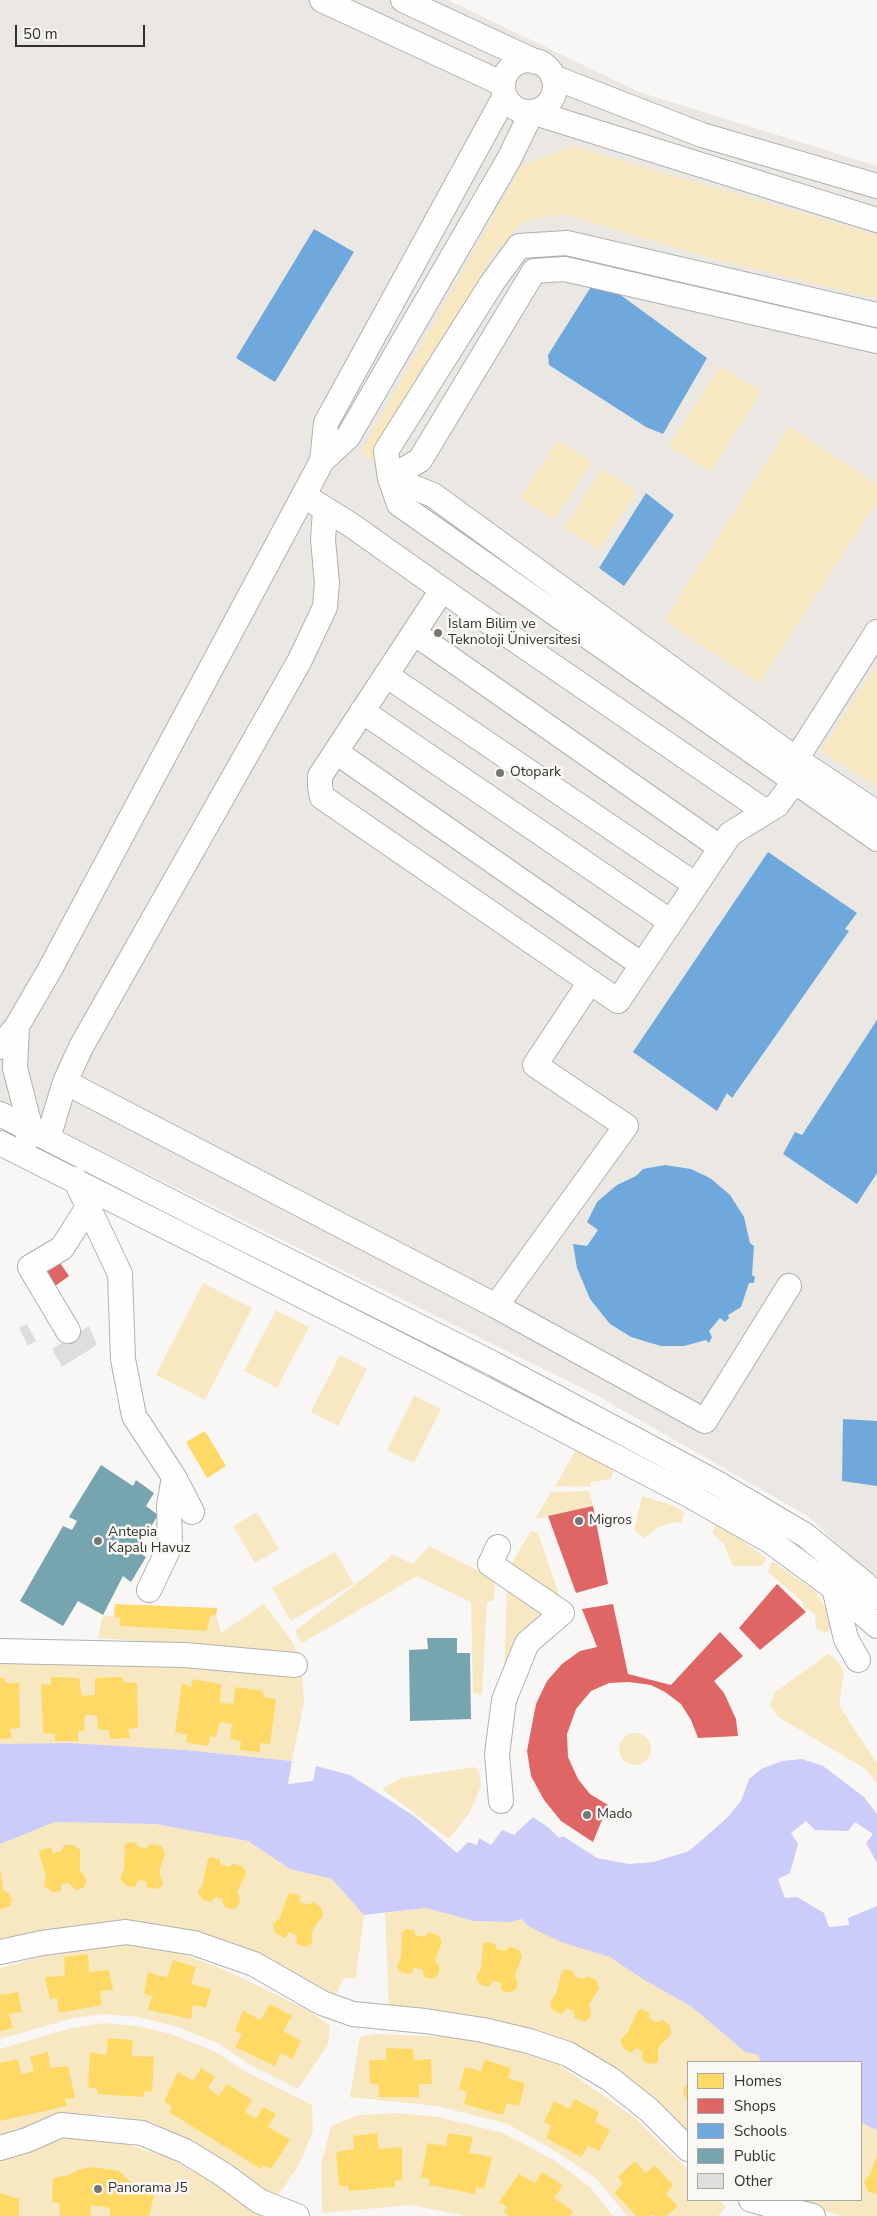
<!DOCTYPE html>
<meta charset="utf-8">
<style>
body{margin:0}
#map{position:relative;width:877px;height:2216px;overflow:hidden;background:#f8f7f6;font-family:"Nunito Sans",sans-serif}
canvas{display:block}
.legend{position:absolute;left:687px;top:2061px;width:175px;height:140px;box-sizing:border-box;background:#f9f8f5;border:1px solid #a9a8a6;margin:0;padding:6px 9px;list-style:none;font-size:15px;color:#323130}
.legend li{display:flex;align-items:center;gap:10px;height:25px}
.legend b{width:25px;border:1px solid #a9a8a6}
.scale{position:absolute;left:15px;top:25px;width:130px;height:22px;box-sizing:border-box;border:2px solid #323130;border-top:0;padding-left:6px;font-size:15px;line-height:18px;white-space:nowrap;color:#323130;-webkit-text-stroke:4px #f9f8f5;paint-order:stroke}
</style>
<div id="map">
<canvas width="877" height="2216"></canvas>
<ul class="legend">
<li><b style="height:14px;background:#ffd966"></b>Homes</li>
<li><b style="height:14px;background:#e06666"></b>Shops</li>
<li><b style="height:14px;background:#6fa8dc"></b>Schools</li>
<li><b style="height:14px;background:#76a5af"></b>Public</li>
<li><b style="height:14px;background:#dfdedd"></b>Other</li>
</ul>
<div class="scale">50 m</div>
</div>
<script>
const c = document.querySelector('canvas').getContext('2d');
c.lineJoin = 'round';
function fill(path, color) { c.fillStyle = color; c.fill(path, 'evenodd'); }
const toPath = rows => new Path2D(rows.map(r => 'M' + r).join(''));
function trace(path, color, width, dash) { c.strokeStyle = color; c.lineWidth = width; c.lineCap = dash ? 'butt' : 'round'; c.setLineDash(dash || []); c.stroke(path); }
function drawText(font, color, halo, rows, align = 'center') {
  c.font = font + ' "Nunito Sans",sans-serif'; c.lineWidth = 5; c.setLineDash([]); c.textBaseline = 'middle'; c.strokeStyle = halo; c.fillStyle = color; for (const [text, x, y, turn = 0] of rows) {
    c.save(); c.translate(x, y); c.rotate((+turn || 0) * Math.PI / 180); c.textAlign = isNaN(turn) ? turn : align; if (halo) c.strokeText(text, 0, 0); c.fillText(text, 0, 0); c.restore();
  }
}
const built = toPath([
 [0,0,448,0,639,92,877,166,877,1583,809,1517,596,1395,0,1101]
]);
const green = toPath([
 [572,146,877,235,877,299,713,259,563,214,524,221,492,255,376,463,361,452,521,167],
 [720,366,761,392,710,472,669,446],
 [789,427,877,484,877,502,759,683,664,621],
 [558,440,592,462,554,520,520,498],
 [602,469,637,491,599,550,564,528],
 [877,664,877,787,821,751],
 [203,1283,252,1308,205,1400,156,1375],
 [276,1310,309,1327,277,1388,244,1371],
 [340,1355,367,1369,338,1426,311,1412],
 [414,1396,441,1409,414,1463,387,1450],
 [579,1445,615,1465,611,1479,590,1482,591,1487,555,1486],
 [589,1491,593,1506,535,1519,551,1492],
 [642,1496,674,1506,684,1512,681,1523,673,1522,657,1528,644,1538,634,1530],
 [257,1512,279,1549,255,1563,233,1526],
 [716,1525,726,1529,766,1558,762,1566,733,1566,724,1544,712,1533],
 [531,1531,538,1533,560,1598,511,1564],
 [429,1546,485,1574,495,1584,494,1600,487,1602,482,1695,473,1693,471,1602,417,1576,302,1643,295,1631,388,1559,391,1554,413,1564],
 [335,1552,354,1584,291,1621,272,1588],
 [772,1561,815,1591,836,1625,826,1633,816,1628,815,1614,804,1607,803,1602,768,1572],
 [507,1582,554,1611,504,1673],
 [264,1604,294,1644,297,1659,264,1650,98,1638,103,1615,120,1618,119,1626,207,1631,210,1616,216,1615,221,1633],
 [828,1654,835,1658,844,1671,839,1705,877,1764,877,1783,864,1768,778,1717,770,1705,775,1692],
 [0,1659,143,1660,302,1675,304,1703,292,1761,185,1750,73,1744,0,1744],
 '619 1749a16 16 0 1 1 32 0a16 16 0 1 1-32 0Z',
 [474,1767,479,1770,481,1786,470,1812,449,1839,382,1789,401,1778],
 [55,1822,155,1824,248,1841,290,1869,332,1879,364,1915,356,1978,344,1978,334,1999,181,1932,111,1921,0,1943,0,1844],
 [426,1908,474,1921,511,1922,522,1919,529,1926,610,1957,641,1978,692,2007,745,2052,758,2055,761,2062,688,2062,688,2139,628,2082,389,2011,385,1913],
 [132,1944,178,1952,227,1971,308,2010,330,2026,328,2045,298,2089,252,2066,216,2042,174,2026,139,2017,104,2014,73,2018,0,2039,0,1968,60,1951],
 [104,2023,137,2026,171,2034,214,2051,246,2072,312,2105,313,2131,300,2163,276,2199,152,2122,99,2114,96,2120,0,2141,0,2049,72,2028],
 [375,2034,474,2038,552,2060,634,2117,688,2170,688,2200,719,2200,726,2207,718,2216,627,2216,597,2179,560,2154,508,2124,437,2106,350,2097,360,2037],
 [396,2113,438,2117,503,2133,554,2160,590,2187,613,2216,467,2216,410,2205,322,2213,321,2165,331,2126,359,2115],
 [861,2123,877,2130,877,2216,844,2216,779,2200,861,2200],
 [81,2137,114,2140,167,2157,275,2216,0,2216,0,2158,49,2140]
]);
const water = toPath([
 [69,1743,185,1750,292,1761,288,1784,313,1781,316,1766,350,1775,414,1816,457,1853,468,1842,477,1845,479,1838,491,1845,502,1830,514,1835,533,1817,549,1828,559,1838,563,1836,597,1858,629,1864,654,1862,689,1851,727,1818,741,1801,749,1779,761,1769,782,1761,802,1759,823,1766,864,1797,877,1814,877,1863,866,1843,873,1834,855,1822,848,1831,815,1830,806,1821,791,1833,798,1844,790,1873,778,1879,785,1898,797,1897,824,1913,829,1927,849,1925,848,1918,877,1906,877,2130,861,2123,861,2062,761,2062,758,2055,745,2052,692,2007,641,1978,610,1957,561,1942,528,1926,522,1919,511,1922,474,1921,426,1908,364,1915,332,1879,290,1869,248,1841,155,1824,55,1822,0,1844,0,1744]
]);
const homes = toPath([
 [205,1431,226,1466,207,1478,186,1442],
 [115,1604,217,1608,216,1615,210,1616,207,1631,119,1626,120,1618,114,1617],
 [51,1677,79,1678,82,1696,95,1695,95,1678,122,1677,124,1682,137,1683,138,1728,128,1729,130,1738,110,1739,109,1730,98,1729,97,1715,85,1715,84,1731,78,1731,78,1741,55,1741,55,1734,43,1733,41,1684,51,1685],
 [0,1678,4,1678,6,1683,19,1683,20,1728,10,1729,12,1738,0,1739],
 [193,1679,221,1684,220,1703,233,1704,236,1687,263,1691,264,1697,276,1699,270,1744,260,1743,260,1752,240,1750,241,1741,230,1739,232,1724,220,1722,216,1737,210,1736,208,1746,186,1742,187,1735,175,1732,182,1683,191,1687],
 [128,1842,137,1843,138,1847,146,1848,151,1844,161,1846,165,1853,159,1872,163,1884,158,1889,147,1887,146,1881,138,1880,135,1887,127,1886,123,1882,120,1878,124,1869,125,1845],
 [64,1845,74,1845,80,1850,80,1870,87,1881,84,1887,77,1890,73,1888,69,1883,61,1884,61,1891,52,1892,44,1886,46,1877,39,1853,42,1849,51,1848,53,1853,61,1851],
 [212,1857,220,1860,220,1864,229,1867,234,1863,243,1867,246,1874,237,1892,240,1897,239,1905,234,1909,226,1908,223,1905,223,1899,215,1897,211,1902,203,1900,200,1896,198,1891,203,1883,208,1859],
 [0,1867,3,1890,8,1893,12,1900,10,1906,3,1909,0,1909],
 [292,1893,300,1896,299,1901,307,1905,313,1902,321,1907,323,1915,312,1931,312,1943,306,1947,299,1945,296,1942,297,1935,289,1932,285,1938,277,1934,274,1930,273,1924,280,1918,288,1894],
 [406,1929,415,1931,415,1935,424,1937,429,1932,438,1935,442,1942,435,1960,439,1965,439,1973,434,1978,427,1978,424,1976,422,1969,414,1968,411,1974,403,1973,399,1970,397,1965,401,1957,402,1932],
 [487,1942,496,1944,496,1949,504,1951,510,1947,519,1950,522,1957,515,1975,517,1980,517,1988,512,1992,505,1992,501,1989,501,1983,493,1981,489,1987,481,1985,478,1982,476,1977,481,1969,483,1944],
 [88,1954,89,1972,109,1970,113,1990,100,1991,102,2005,59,2013,57,1998,50,1999,45,1977,65,1976,64,1957],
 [173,1960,196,1967,191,1984,211,1989,206,2008,193,2005,191,2019,148,2010,152,1996,144,1994,148,1972,167,1978],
 [566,1969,574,1972,574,1976,582,1979,588,1976,596,1980,599,1988,589,2005,591,2010,590,2018,584,2022,574,2017,574,2011,566,2008,562,2014,554,2011,551,2007,550,2002,556,1994,562,1971],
 [18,1992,22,2012,9,2014,13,2028,0,2031,0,1995],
 [270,2004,292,2016,283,2031,301,2041,292,2059,281,2053,275,2066,235,2047,242,2034,235,2031,243,2011,261,2020],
 [642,2009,650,2013,649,2018,656,2022,663,2020,670,2026,671,2034,658,2048,658,2062,651,2064,644,2062,642,2058,643,2052,636,2048,631,2053,624,2049,621,2044,621,2039,628,2032,638,2010],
 [108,2038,133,2040,132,2056,154,2057,152,2092,145,2091,143,2097,98,2094,97,2089,88,2087,90,2052,106,2055],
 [386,2048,413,2049,414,2060,431,2059,432,2084,419,2084,419,2097,379,2097,378,2084,370,2084,369,2060,386,2060],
 [48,2052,50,2068,68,2066,75,2098,65,2099,67,2106,0,2121,0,2063,18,2059,21,2074,34,2071,30,2057],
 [485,2060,511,2068,508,2078,525,2083,519,2106,507,2103,503,2115,464,2104,467,2092,459,2089,465,2067,481,2071],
 [201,2068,215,2077,208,2088,219,2096,227,2084,252,2100,245,2112,256,2119,263,2107,276,2114,268,2127,290,2140,271,2169,263,2165,261,2169,169,2112,172,2106,164,2102,178,2072,193,2081],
 [688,2084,688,2101,683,2093,684,2088],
 [575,2099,599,2112,595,2122,610,2130,599,2151,588,2146,581,2157,546,2138,551,2126,544,2122,554,2101,569,2109],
 [377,2133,379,2149,402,2147,402,2180,395,2181,395,2187,349,2191,348,2186,339,2186,336,2152,354,2149,353,2136],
 [448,2133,473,2137,469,2153,492,2157,484,2189,476,2187,475,2194,429,2185,430,2179,421,2177,428,2143,446,2146],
 [877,2156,877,2193,876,2194,868,2191,864,2182,870,2174],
 [635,2161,646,2173,655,2165,673,2185,666,2194,678,2206,667,2216,654,2216,652,2214,649,2216,636,2216,615,2193,623,2183,618,2177],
 [92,2167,119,2171,133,2184,154,2195,149,2216,110,2216,110,2208,91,2205,90,2216,60,2216,59,2203,52,2202,53,2178,69,2175,78,2170],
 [542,2172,563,2185,554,2198,573,2211,569,2216,509,2216,504,2212,507,2207,499,2202,519,2174,535,2183],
 [0,2193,19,2199,19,2216,0,2216]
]);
const shops = toPath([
 [58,1260,69,1276,55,1286,44,1267],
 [593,1506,608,1584,576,1593,548,1516],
 [777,1584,806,1612,760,1650,739,1628],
 [613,1604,628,1674,671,1685,720,1632,743,1656,714,1681,724,1693,736,1719,738,1736,698,1738,691,1720,681,1704,665,1692,651,1685,629,1682,609,1683,591,1691,576,1709,567,1734,568,1757,578,1779,590,1794,608,1805,593,1842,561,1821,544,1800,531,1776,527,1751,536,1704,547,1681,562,1664,580,1651,597,1647,582,1609]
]);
const schools = toPath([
 [314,229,354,252,275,382,236,358],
 [594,282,615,291,707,358,663,434,646,427,549,365,548,355],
 [646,493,674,515,624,586,599,568],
 [768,852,857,913,845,929,849,931,732,1098,727,1093,717,1111,633,1052],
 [877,1020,877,1173,857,1204,783,1154,795,1132,802,1135],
 [665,1165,691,1169,710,1178,730,1195,744,1217,750,1243,754,1246,752,1275,755,1277,754,1283,749,1283,741,1307,728,1315,729,1318,725,1322,720,1318,709,1331,712,1337,709,1343,706,1340,684,1346,661,1346,631,1337,610,1324,590,1299,577,1268,573,1244,587,1246,598,1230,587,1222,597,1202,617,1185,636,1176,643,1169],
 [843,1419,877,1421,877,1486,842,1481]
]);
const public = toPath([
 [101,1465,133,1486,136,1480,154,1493,146,1506,158,1515,136,1551,146,1557,131,1582,123,1576,103,1615,78,1601,63,1626,20,1601,63,1526,72,1530,77,1521,69,1517],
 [427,1638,457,1638,457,1653,470,1653,471,1719,410,1721,409,1650,428,1649]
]);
const building = toPath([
 [27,1324,36,1341,28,1346,19,1328],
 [89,1326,97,1345,62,1367,52,1349]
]);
const minor = toPath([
 [322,0,503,84],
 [403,0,536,62],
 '503 86a26 26 0 1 1 52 0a26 26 0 1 1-52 0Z',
 [553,77,702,135,877,186],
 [877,315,567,243,519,246,492,283,386,451,390,478,399,504,877,839],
 [322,461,326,423,505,96],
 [390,478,420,460,534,271,565,269,877,341],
 [390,478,433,495,796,759,877,813],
 [314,502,351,525,464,605,766,812],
 [442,590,320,776,320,786,322,797,618,1001,730,834,777,805,794,782],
 [414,633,721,848],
 [386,675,696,885],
 [362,711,671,922],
 [336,752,642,965],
 [788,772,877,632],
 [17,1026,15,1068,31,1130,28,1138],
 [0,1047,17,1026,49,971,322,461,348,437,509,159,532,112,877,220],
 [65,1082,496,1306,705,1421,789,1286],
 [0,1114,203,1218,494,1364,717,1483,805,1535,864,1583,877,1597],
 [48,1138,65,1082,81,1047,300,660,325,607,327,583,323,540,325,509],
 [0,1143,427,1359,687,1494,770,1541,834,1588,877,1626],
 [75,1179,120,1274,123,1359,134,1416,174,1477,169,1505,170,1546,149,1590],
 [496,1306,626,1126,535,1065,590,982],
 [68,1331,30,1267,62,1248,88,1207],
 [174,1477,192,1512],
 [498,1547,490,1564,562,1613,527,1643,504,1700,497,1754,501,1801],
 [834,1588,846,1639,858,1660],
 [0,1651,185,1655,295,1665],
 [0,1952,42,1943,126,1932,194,1943,254,1964,322,2003,353,2014,425,2021,483,2030,529,2041,568,2054,610,2079,649,2110,688,2149],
 [0,2148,27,2140,61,2125,142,2133,185,2151,224,2175,259,2201,297,2216],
 [751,2200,813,2216]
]);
const markers = [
 [438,633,5,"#777675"],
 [500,773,5,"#777675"],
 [579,1521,5,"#777675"],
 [98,1541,5,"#777675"],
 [587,1815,5,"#777675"],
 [98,2189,5,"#777675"]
];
const poiNames = [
 ["İslam Bilim ve",448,625],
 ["Teknoloji Üniversitesi",448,641],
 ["Otopark",510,773],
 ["Migros",589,1521],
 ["Antepia",108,1533],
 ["Kapalı Havuz",108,1549],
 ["Mado",597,1815],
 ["Panorama J5",108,2189]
];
fill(built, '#ebe8e3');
fill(green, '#f7e8c1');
fill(water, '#ccccfb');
fill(homes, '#ffd966');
fill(shops, '#e06666');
fill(schools, '#6fa8dc');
fill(public, '#76a5af');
fill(building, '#dfdedd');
trace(minor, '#b1b1b0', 26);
trace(minor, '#fefefe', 24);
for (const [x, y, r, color] of markers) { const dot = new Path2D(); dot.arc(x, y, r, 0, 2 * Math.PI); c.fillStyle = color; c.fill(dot); trace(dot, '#f9f8f5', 2); }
drawText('14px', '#323130', '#f9f8f5', poiNames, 'left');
</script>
